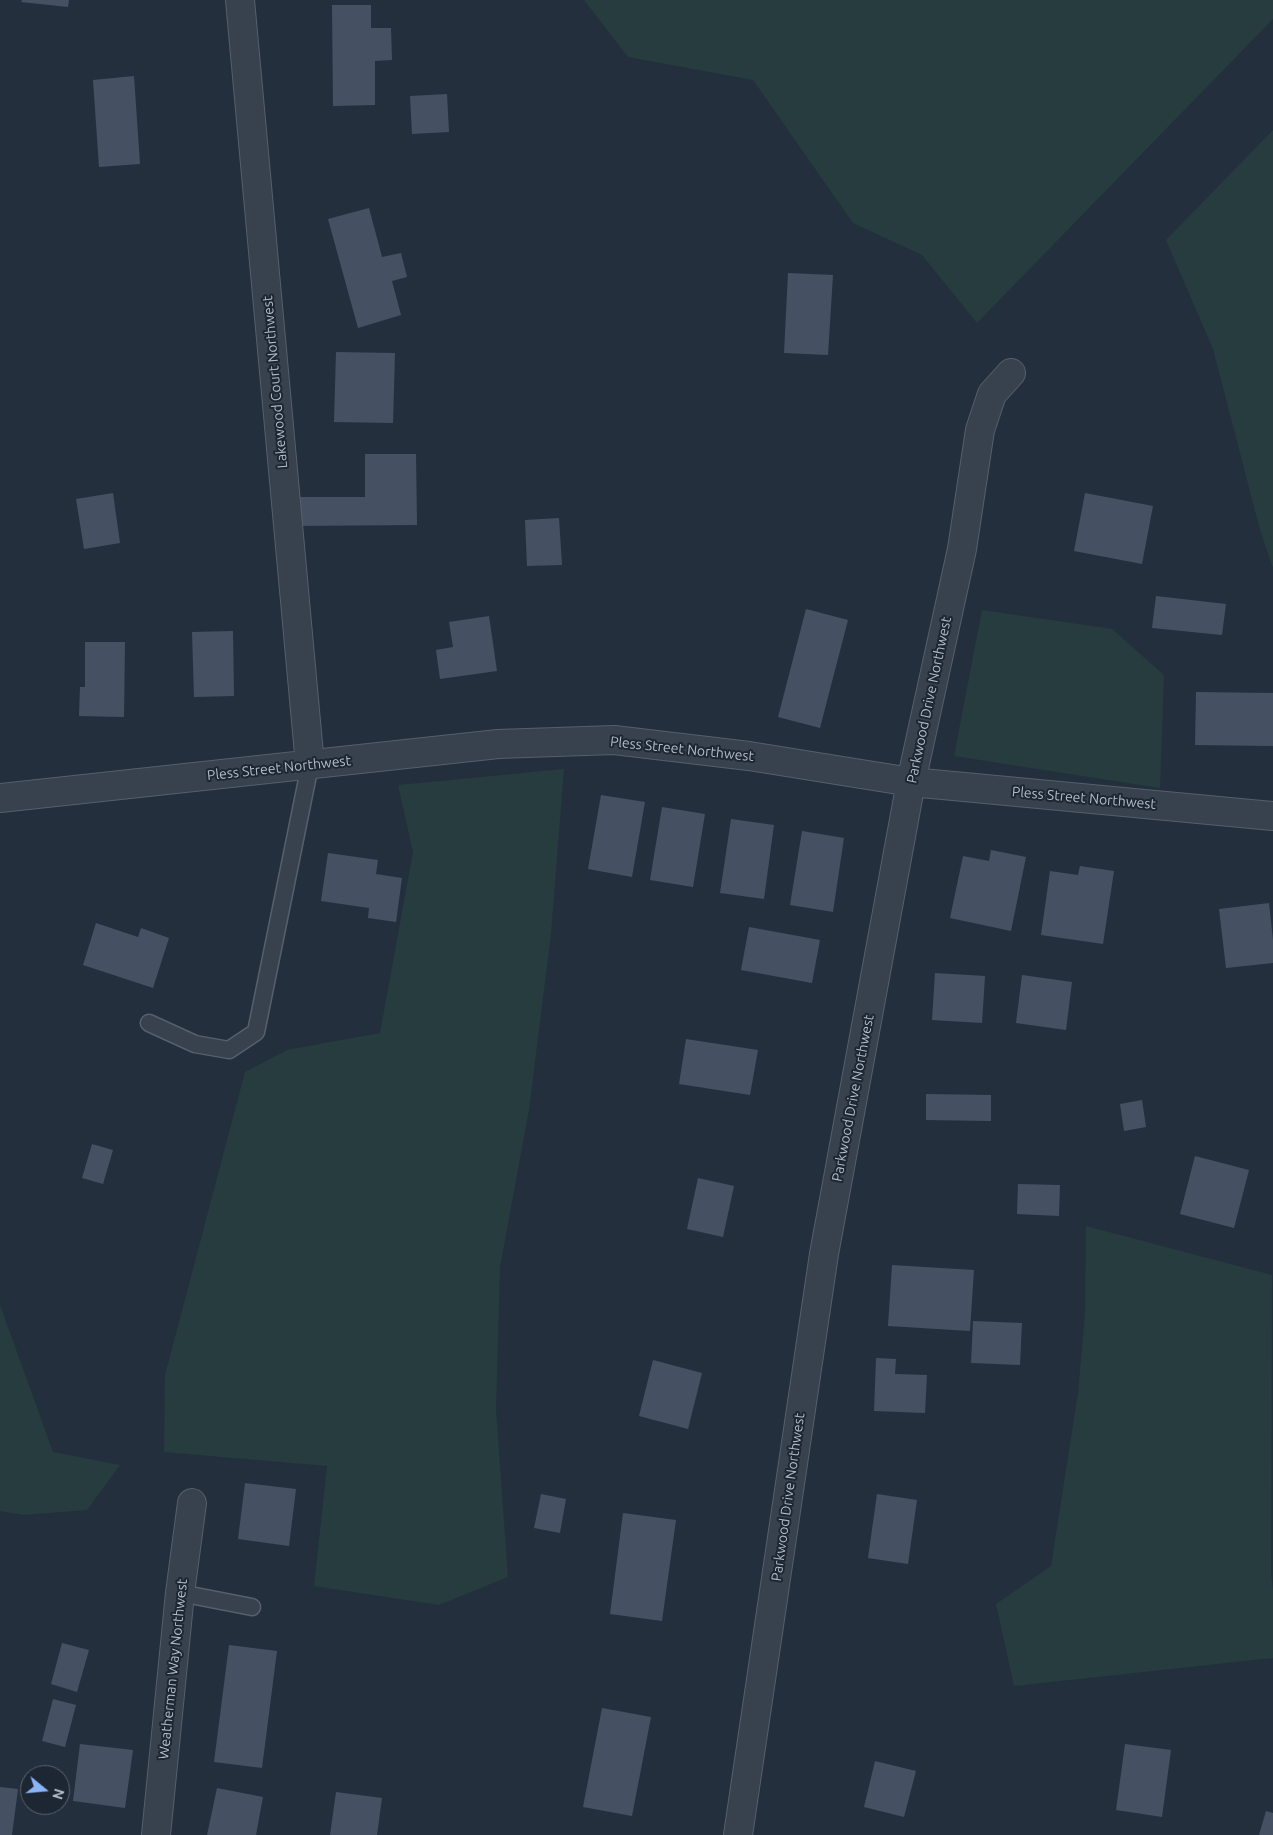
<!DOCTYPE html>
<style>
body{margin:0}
#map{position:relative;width:1273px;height:1835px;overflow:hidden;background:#242f3e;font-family:Ubuntu,sans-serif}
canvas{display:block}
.north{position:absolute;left:20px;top:1765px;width:50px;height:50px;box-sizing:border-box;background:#1d2633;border:1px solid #59626f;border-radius:50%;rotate:107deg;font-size:14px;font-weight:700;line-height:20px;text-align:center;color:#b4bcc9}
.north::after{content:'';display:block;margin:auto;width:18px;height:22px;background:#8ab4f8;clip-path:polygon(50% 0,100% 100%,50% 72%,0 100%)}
</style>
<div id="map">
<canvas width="1273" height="1835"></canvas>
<div class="north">N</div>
</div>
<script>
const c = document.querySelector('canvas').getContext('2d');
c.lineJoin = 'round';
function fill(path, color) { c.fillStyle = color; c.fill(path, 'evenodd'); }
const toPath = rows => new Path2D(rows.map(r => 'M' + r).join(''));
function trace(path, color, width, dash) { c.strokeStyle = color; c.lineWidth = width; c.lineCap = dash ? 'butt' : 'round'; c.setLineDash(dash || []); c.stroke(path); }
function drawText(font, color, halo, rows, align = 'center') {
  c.font = font + ' Ubuntu,sans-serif'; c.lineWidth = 4; c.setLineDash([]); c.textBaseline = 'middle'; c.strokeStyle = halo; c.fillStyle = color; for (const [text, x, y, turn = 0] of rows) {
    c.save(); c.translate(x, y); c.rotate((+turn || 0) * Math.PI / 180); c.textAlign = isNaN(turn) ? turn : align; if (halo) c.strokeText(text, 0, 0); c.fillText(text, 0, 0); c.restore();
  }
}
const green = toPath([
 [584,0,1273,0,1273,19,977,323,922,255,853,223,753,80,628,57],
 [1273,130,1273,568,1260,530,1213,349,1166,240],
 [982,610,1112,629,1164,675,1160,788,954,756],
 [564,769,551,934,529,1110,500,1267,496,1409,508,1577,439,1605,314,1586,327,1466,164,1452,165,1375,245,1072,287,1050,380,1033,413,852,398,785],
 [1086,1226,1272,1275,1271,1574,1273,1590,1273,1658,1014,1686,996,1604,1051,1566,1078,1393,1085,1313],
 [0,1305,53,1452,120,1465,87,1510,23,1515,0,1511]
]);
const building = toPath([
 [22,0,69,0,68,7,21,2],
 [332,5,371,5,371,28,391,28,392,60,375,61,375,105,333,106],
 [134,76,140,164,99,167,93,80],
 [447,94,449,132,412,134,410,96],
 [369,208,382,257,401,253,407,277,392,281,401,315,358,328,328,219],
 [788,273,833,275,828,355,784,353],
 [336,352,395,353,393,423,334,422],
 [365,454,416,454,417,525,294,526,295,497,365,497],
 [113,493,120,543,84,549,76,499],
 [1085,493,1153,506,1142,564,1074,551],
 [559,518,562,565,527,566,525,520],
 [1156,596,1226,604,1222,635,1152,628],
 [806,609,848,620,820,728,778,717],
 [489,616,497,671,440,679,436,650,453,647,449,622],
 [233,631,234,696,194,697,192,632],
 [85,642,125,642,124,717,79,716,80,687,85,687],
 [1196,692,1273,693,1273,746,1195,745],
 [601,795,645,802,632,877,588,869],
 [662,807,705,814,693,887,650,880],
 [731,819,774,825,764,899,720,893],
 [802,831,844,838,833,912,790,905],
 [991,850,1026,857,1011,931,950,918,963,856,989,861],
 [328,853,378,860,376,874,402,878,396,922,368,918,369,908,321,901],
 [1080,866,1114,871,1103,944,1041,935,1050,871,1078,875],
 [1269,903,1273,940,1273,963,1226,968,1219,909],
 [96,923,138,937,141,928,169,938,153,988,83,965],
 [749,927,820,940,812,983,741,970],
 [935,973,985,976,982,1023,932,1020],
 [1022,975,1072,982,1066,1030,1016,1023],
 [686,1039,758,1050,750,1095,679,1084],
 [926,1094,991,1095,991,1121,926,1120],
 [1142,1100,1146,1127,1124,1131,1120,1104],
 [92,1144,113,1150,103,1184,82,1178],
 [1195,1156,1249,1170,1234,1228,1180,1214],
 [698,1178,734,1186,723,1237,687,1229],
 [1018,1184,1060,1185,1059,1216,1017,1214],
 [892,1265,974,1270,970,1331,888,1326],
 [973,1321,1022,1323,1020,1365,971,1363],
 [876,1358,896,1359,895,1374,927,1375,925,1413,874,1411],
 [653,1360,702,1373,688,1429,639,1416],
 [245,1483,296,1489,289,1546,238,1539],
 [541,1494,566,1499,560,1533,534,1528],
 [877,1494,917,1500,908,1564,868,1558],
 [623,1513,676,1520,662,1621,610,1614],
 [62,1643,89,1650,77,1692,51,1684],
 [229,1645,277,1651,262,1768,214,1762],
 [53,1699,76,1705,65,1747,42,1741],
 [602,1708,651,1717,632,1816,583,1807],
 [80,1744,133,1750,125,1808,73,1801],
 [1125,1744,1171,1750,1162,1817,1116,1810],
 [875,1761,916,1771,904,1817,864,1807],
 [0,1787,18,1789,12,1835,0,1835],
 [217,1788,263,1797,256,1835,207,1835],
 [336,1792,382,1798,377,1835,330,1835],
 [1266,1811,1273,1813,1273,1835,1259,1835]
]);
const service = toPath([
 [149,1023,195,1044,229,1050,256,1032,310,765],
 [180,1593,252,1607]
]);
const minor = toPath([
 [240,0,310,765],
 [0,798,498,744,614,740,749,756,911,782,1273,816],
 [156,1835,180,1593,192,1503],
 [738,1835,824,1254,911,782,962,549,980,430,992,394,1011,373]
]);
const streetNames = [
 ["Lakewood Court Northwest",275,382,-95],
 ["Parkwood Drive Northwest",929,700,-78],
 ["Pless Street Northwest",682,749,6],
 ["Pless Street Northwest",279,768,-6],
 ["Pless Street Northwest",1084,798,5],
 ["Parkwood Drive Northwest",853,1098,-79],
 ["Parkwood Drive Northwest",788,1497,-82],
 ["Weatherman Way Northwest",173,1669,-84]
];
fill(green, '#263c3f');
fill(building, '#455162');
trace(service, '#565f6c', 19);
trace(minor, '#565f6c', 30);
trace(service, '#38414e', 16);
trace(minor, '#38414e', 28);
drawText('14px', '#b4bcc9', '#1d2633', streetNames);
</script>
